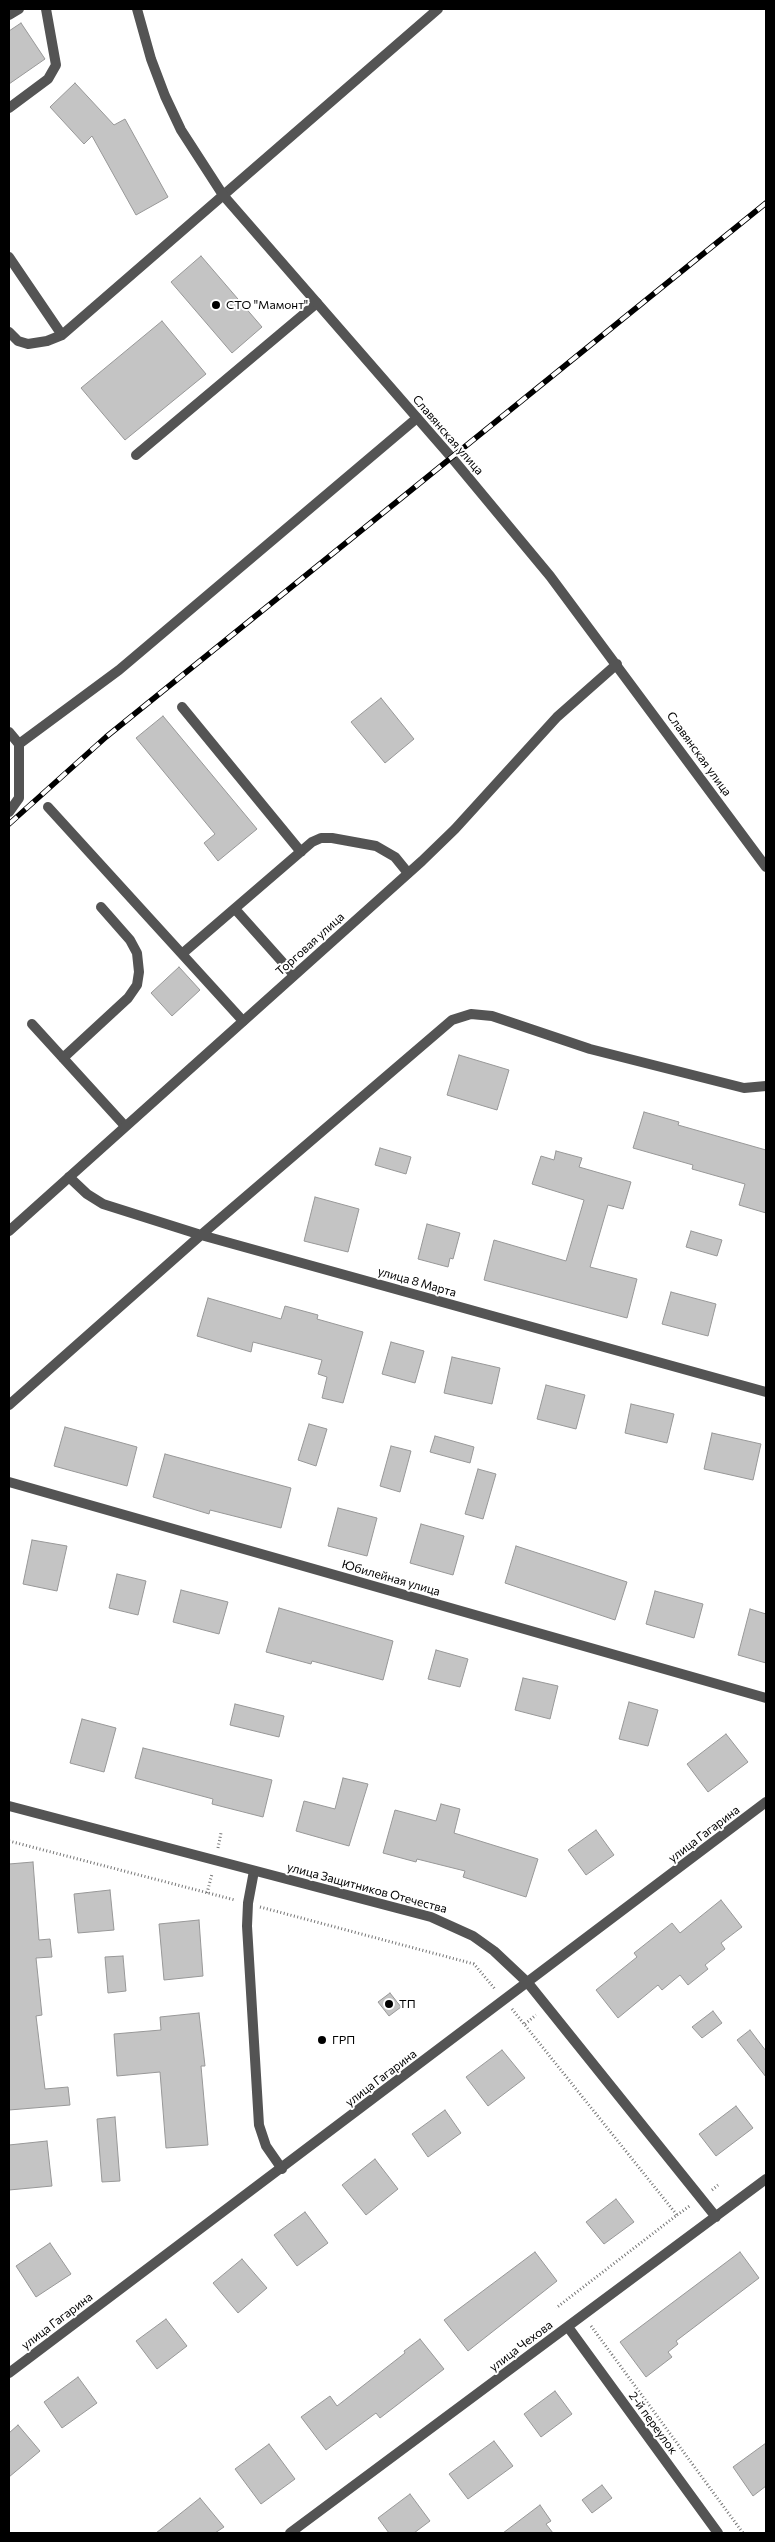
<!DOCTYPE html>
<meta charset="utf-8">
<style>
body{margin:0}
#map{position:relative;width:775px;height:2542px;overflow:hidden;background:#fff;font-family:Commissioner,sans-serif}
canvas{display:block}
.frame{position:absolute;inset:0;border:10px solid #000;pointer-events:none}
</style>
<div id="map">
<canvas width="775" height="2542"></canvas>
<div class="frame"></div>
</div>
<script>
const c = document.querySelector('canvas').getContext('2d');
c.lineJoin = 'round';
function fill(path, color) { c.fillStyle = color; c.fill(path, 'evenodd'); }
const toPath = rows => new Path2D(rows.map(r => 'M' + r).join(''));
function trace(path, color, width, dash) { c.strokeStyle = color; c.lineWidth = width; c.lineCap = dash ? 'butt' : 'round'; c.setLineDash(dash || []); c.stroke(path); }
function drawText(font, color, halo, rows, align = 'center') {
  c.font = font + ' Commissioner,sans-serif'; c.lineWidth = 4; c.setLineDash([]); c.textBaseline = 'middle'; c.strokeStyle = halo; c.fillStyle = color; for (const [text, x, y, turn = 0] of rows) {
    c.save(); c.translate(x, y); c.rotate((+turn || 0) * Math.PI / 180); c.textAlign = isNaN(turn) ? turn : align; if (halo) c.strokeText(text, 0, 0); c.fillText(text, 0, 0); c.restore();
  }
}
const building = toPath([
 [21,23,45,59,9,84,9,31,21,23],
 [75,83,114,125,125,119,168,197,136,215,92,136,84,144,50,107,75,83],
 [201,256,262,327,232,353,171,282,201,256],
 [162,321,206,374,125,440,81,388,162,321],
 [381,698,414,739,385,763,351,722,381,698],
 [163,716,257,829,218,861,204,843,215,834,136,738,163,716],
 [179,967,200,990,172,1016,151,993,179,967],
 [459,1055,509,1070,497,1110,447,1095,459,1055],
 [644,1112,679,1122,678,1125,766,1150,766,1213,739,1205,745,1184,692,1169,693,1165,633,1148,644,1112],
 [380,1148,411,1157,406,1174,375,1165,380,1148],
 [556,1151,582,1158,579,1167,631,1182,623,1209,608,1205,590,1267,637,1279,627,1318,484,1280,494,1240,566,1261,584,1200,532,1184,541,1156,554,1160,556,1151],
 [315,1197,359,1209,348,1252,304,1241,315,1197],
 [427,1224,460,1233,453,1259,450,1258,448,1267,418,1259,427,1224],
 [691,1231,722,1240,717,1256,686,1247,691,1231],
 [671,1292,716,1304,708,1336,662,1324,671,1292],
 [208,1298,281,1319,285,1306,318,1315,317,1319,363,1332,343,1403,322,1398,327,1377,318,1374,322,1360,253,1342,251,1352,197,1336,208,1298],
 [391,1342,424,1351,415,1383,382,1374,391,1342],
 [452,1357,500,1368,492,1404,444,1393,452,1357],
 [546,1385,585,1395,576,1429,537,1419,546,1385],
 [631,1404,674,1414,667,1443,625,1433,631,1404],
 [309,1424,327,1429,316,1466,298,1460,309,1424],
 [65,1427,137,1447,127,1486,54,1466,65,1427],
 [712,1433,761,1444,753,1480,704,1469,712,1433],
 [435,1436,474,1447,470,1463,430,1452,435,1436],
 [391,1446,411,1451,400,1492,380,1486,391,1446],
 [165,1454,291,1488,281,1528,210,1510,209,1514,153,1497,165,1454],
 [478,1469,496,1474,483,1519,465,1514,478,1469],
 [338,1508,377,1518,367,1556,328,1546,338,1508],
 [421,1524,464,1536,453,1575,410,1563,421,1524],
 [32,1540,67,1546,57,1591,23,1584,32,1540],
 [516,1546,627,1582,615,1620,505,1583,516,1546],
 [117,1574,146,1581,138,1615,109,1608,117,1574],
 [181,1590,228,1602,219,1634,173,1622,181,1590],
 [655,1591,703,1604,694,1638,646,1624,655,1591],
 [279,1608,393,1641,383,1680,312,1661,311,1664,266,1652,279,1608],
 [750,1609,766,1614,766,1663,738,1655,750,1609],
 [436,1650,468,1659,460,1687,428,1679,436,1650],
 [523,1678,558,1686,550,1719,515,1710,523,1678],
 [629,1702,658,1710,648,1746,619,1739,629,1702],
 [235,1704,284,1716,279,1737,230,1725,235,1704],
 [82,1719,116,1728,104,1772,70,1763,82,1719],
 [726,1734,748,1762,708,1792,687,1764,726,1734],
 [143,1748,272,1780,263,1817,212,1804,213,1799,135,1778,143,1748],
 [343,1778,368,1784,349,1846,296,1831,304,1801,335,1809,343,1778],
 [441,1804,460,1809,454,1833,538,1859,526,1897,463,1877,465,1871,417,1859,416,1862,383,1853,395,1810,436,1821,441,1804],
 [596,1830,614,1855,586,1875,568,1850,596,1830],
 [33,1862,39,1940,50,1939,52,1957,36,1958,42,2015,36,2016,45,2089,68,2087,70,2105,9,2110,9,1864,33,1862],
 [110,1890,114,1930,78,1933,74,1894,110,1890],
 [721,1900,742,1927,721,1943,725,1949,705,1965,708,1969,688,1985,680,1975,662,1990,658,1985,618,2018,596,1990,637,1957,634,1953,672,1923,680,1933,721,1900],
 [199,1920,203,1976,164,1980,159,1924,199,1920],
 [123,1956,126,1991,108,1993,105,1957,123,1956],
 [390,1993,401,2007,389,2016,378,2002,390,1993],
 [713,2011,722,2023,702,2038,692,2027,713,2011],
 [199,2013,205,2066,201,2066,208,2145,166,2148,160,2072,117,2076,114,2034,161,2030,160,2017,199,2013],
 [750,2030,766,2051,766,2077,737,2040,750,2030],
 [502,2050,525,2078,488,2106,466,2077,502,2050],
 [736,2106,753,2128,716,2156,699,2134,736,2106],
 [445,2110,461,2133,428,2157,412,2134,445,2110],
 [115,2117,120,2181,102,2182,97,2119,115,2117],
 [47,2141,52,2186,9,2190,9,2145,47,2141],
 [375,2159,398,2189,366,2215,342,2185,375,2159],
 [616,2199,634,2222,604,2244,586,2222,616,2199],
 [305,2212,328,2243,297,2266,274,2235,305,2212],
 [50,2243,71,2274,36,2297,16,2266,50,2243],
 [535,2252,557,2281,468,2351,444,2320,535,2252],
 [740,2252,759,2278,676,2341,678,2344,668,2352,672,2357,646,2377,620,2342,740,2252],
 [242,2259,267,2288,238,2313,213,2283,242,2259],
 [166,2319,187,2346,157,2369,136,2341,166,2319],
 [420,2339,444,2369,380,2418,376,2413,326,2450,301,2417,330,2396,337,2406,405,2353,404,2351,420,2339],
 [78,2377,97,2403,62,2428,44,2402,78,2377],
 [555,2391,572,2414,541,2437,524,2414,555,2391],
 [18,2425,40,2451,9,2477,9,2433,18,2425],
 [494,2441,513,2466,468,2499,449,2474,494,2441],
 [766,2443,766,2486,753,2496,733,2467,766,2443],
 [269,2444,295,2479,261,2504,235,2469,269,2444],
 [602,2485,612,2498,592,2513,582,2500,602,2485],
 [410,2494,430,2521,414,2533,389,2533,378,2518,410,2494],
 [200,2498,224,2527,215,2533,156,2533,200,2498],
 [540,2505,551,2521,546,2524,553,2533,503,2533,540,2505]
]);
const path = toPath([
 [9,1841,235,1900],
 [218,1848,221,1833],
 [207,1893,212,1874],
 [260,1907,474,1964,495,1989],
 [512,2009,677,2215,556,2308],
 [525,2024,536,2015],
 [712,2190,718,2185],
 [677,2215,691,2205],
 [591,2326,743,2533]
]);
const service = toPath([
 [9,15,19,9],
 [9,108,48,79,56,65,46,9],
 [9,257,62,335],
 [9,332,18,341,28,344,47,341,62,335,438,9],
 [136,455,317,303],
 [182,707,301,852],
 [9,732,19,744,119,670,417,418],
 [48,807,243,1021],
 [9,812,19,798,19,744],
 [235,909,294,975],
 [183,953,312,842,321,838,332,838,376,846,395,857,408,873],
 [32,1024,125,1126],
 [63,1058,128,998,137,985,139,972,137,953,130,940,101,907],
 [254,1871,248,1903,247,1926,259,2125,266,2146,282,2169]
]);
const minor = toPath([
 [69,1177,87,1194,103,1204,201,1235,766,1392],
 [9,1405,201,1235,452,1020,471,1014,492,1016,590,1049,744,1088,766,1086],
 [9,1482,766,1698],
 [9,1806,431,1917,473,1936,494,1951,528,1983,716,2217],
 [568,2327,718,2533],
 [9,2373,766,1802],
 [290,2533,766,2179]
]);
const tertiary = toPath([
 [137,9,151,59,165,96,181,130,223,195,452,458,550,576,766,867],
 [9,1231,422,861,455,829,557,717,617,664]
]);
const rail = toPath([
 [9,824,106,737,766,203]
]);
const markers = [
 [216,305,5,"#000"],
 [389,2004,5,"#000"],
 [322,2040,5,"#000"]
];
const poiNames = [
 ["СТО \"Мамонт\"",226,305],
 ["ТП",399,2004],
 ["ГРП",332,2040]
];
const streetNames = [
 ["Славянская улица",448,435,49],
 ["Славянская улица",699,754,54],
 ["Торговая улица",310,944,-42],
 ["улица 8 Марта",417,1282,16],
 ["Юбилейная улица",391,1578,16],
 ["улица Гагарина",704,1834,-37],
 ["улица Защитников Отечества",367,1888,15],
 ["улица Гагарина",381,2078,-37],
 ["улица Гагарина",57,2321,-37],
 ["улица Чехова",521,2346,-37],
 ["2-й переулок",653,2423,54]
];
fill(building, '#c4c4c4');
trace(building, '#989898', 1);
trace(path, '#767676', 3, [1, 2.5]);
trace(service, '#545454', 10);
trace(minor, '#545454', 10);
trace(tertiary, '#545454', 10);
trace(rail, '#000', 5.5);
trace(rail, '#fff', 4, [11]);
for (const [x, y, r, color] of markers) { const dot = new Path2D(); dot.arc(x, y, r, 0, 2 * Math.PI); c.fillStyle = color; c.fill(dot); trace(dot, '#fff', 2); }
drawText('12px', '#000', '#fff', poiNames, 'left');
drawText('12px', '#000', '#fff', streetNames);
</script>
